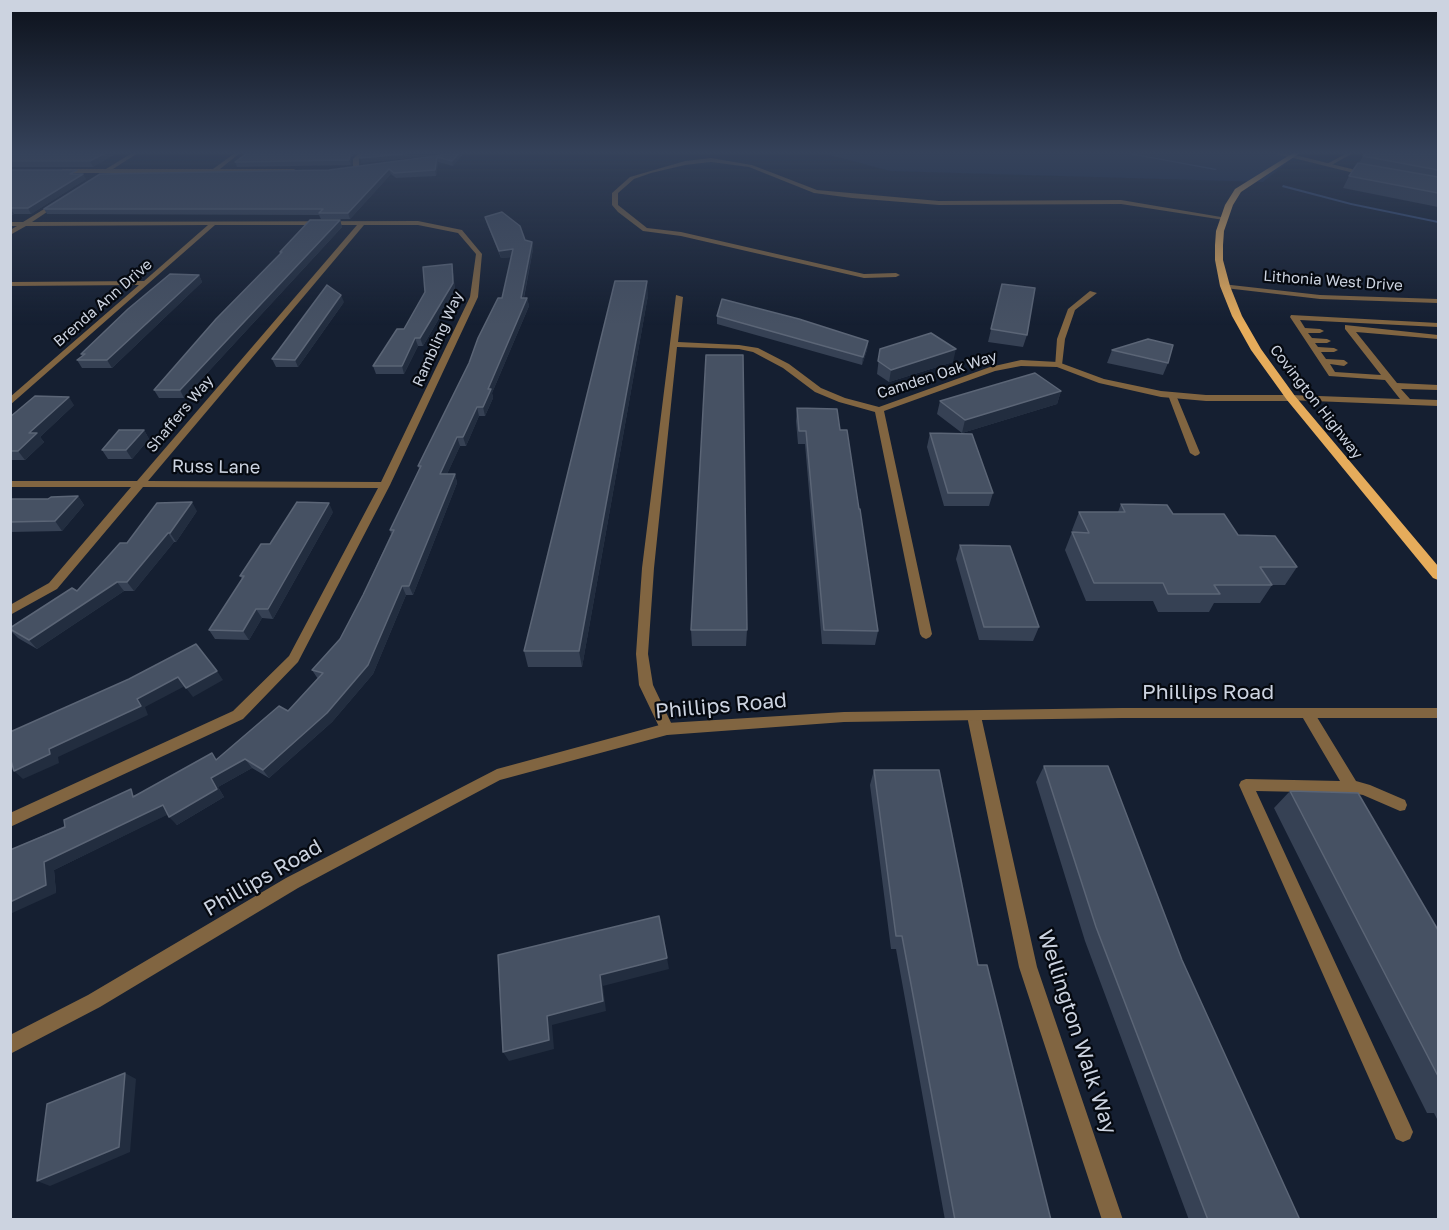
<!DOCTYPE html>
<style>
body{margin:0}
#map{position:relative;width:1449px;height:1230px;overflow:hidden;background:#151f31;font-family:"Golos Text",sans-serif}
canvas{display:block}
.frame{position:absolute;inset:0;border:12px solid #ccd3e0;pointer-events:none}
</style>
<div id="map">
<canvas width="1449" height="1230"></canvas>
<div class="frame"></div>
</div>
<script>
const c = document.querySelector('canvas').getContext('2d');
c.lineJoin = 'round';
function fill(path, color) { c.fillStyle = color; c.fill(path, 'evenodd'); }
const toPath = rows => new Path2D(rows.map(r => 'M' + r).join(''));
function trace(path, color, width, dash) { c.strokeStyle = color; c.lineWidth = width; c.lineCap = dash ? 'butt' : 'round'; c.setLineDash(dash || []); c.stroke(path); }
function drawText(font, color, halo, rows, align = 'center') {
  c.font = font + ' "Golos Text",sans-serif'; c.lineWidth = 4.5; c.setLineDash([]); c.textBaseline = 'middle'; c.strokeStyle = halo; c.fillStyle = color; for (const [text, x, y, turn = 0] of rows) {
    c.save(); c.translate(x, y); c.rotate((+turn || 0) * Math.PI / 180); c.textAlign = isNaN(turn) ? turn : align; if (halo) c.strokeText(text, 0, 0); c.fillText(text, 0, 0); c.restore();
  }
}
const green = toPath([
 [822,153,1299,153,1263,182,890,171]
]);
const stream = toPath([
 [1124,153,1129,153,1217,169,1215,170,1124,153],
 [1283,185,1351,203,1438,221,1438,223,1351,205,1282,187,1283,185]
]);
const service = toPath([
 [1274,153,1282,153,1294,156,1291,158,1274,153],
 [1347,153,1353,153,1330,166,1325,165,1347,153],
 [1090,291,1097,293,1075,310,1065,339,1062,365,1055,367,1057,339,1068,309,1090,291],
 [1291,315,1438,323,1438,327,1300,320,1305,328,1320,329,1324,331,1320,333,1308,333,1312,338,1327,339,1331,341,1327,343,1315,343,1318,347,1334,348,1338,350,1334,352,1321,352,1326,359,1344,360,1348,363,1344,366,1330,364,1335,372,1381,375,1345,329,1345,325,1438,335,1438,339,1356,332,1397,383,1438,385,1438,390,1401,389,1410,399,1438,400,1438,406,1288,400,1288,396,1291,395,1400,399,1385,380,1329,376,1290,317,1291,315],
 [1172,392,1176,395,1200,453,1198,455,1195,456,1190,453,1168,395,1172,392],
 [1307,708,1312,709,1356,781,1370,785,1405,800,1407,805,1405,810,1400,811,1363,795,1352,793,1256,791,1410,1125,1413,1132,1410,1139,1403,1142,1396,1139,1239,785,1241,781,1246,779,1340,781,1300,713,1302,709,1307,708]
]);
const minor = toPath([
 [132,153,138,153,113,169,213,169,235,153,240,153,220,169,294,169,297,171,294,173,63,173,60,171,63,169,106,169,132,153],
 [359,153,364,153,359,159,359,169,356,171,353,169,353,159,359,153],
 [1291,154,1368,173,1369,174,1366,176,1289,157,1291,154],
 [711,158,752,165,817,190,939,201,1121,200,1227,218,1224,220,1121,204,939,205,852,198,814,193,749,167,711,162,685,165,651,173,634,179,618,193,618,205,647,228,681,232,864,274,896,273,900,275,896,277,864,278,681,236,643,231,618,212,612,205,612,193,630,177,685,161,711,158],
 [57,201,59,204,32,222,418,221,462,230,482,254,478,297,390,485,298,662,243,719,10,827,10,813,233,711,289,656,378,488,143,487,57,589,10,615,10,605,49,583,131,487,10,487,10,481,137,481,357,225,215,225,10,405,10,397,139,285,10,286,10,282,144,281,208,225,26,226,10,235,10,230,17,226,10,226,10,222,23,222,57,201],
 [364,225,418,225,458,233,476,254,470,297,381,482,148,481,364,225],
 [1222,284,1320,295,1438,299,1438,303,1320,299,1225,288,1222,288,1222,284],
 [676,295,683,297,678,342,739,345,758,348,789,364,821,388,845,398,879,407,990,367,1021,360,1058,362,1104,379,1161,391,1206,395,1291,395,1295,398,1291,401,1206,401,1161,397,1099,383,1057,367,1021,366,995,371,884,411,932,634,930,637,926,639,922,637,920,634,875,412,839,402,815,392,783,368,753,352,739,349,677,347,654,568,648,654,653,685,674,729,672,733,667,735,662,733,639,685,636,654,642,568,676,295],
 [974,711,979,712,981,716,1037,967,1123,1220,1102,1220,1019,967,967,716,969,712,974,711]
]);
const tertiary = toPath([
 [1122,708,1438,708,1438,718,1122,718,844,722,667,735,500,780,298,888,100,1007,10,1054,10,1035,88,995,286,878,497,769,667,723,844,712,1122,708]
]);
const primary = toPath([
 [1293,153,1300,153,1241,192,1233,205,1224,231,1223,245,1223,260,1230,286,1242,316,1261,349,1295,396,1438,566,1438,580,1433,578,1287,400,1251,350,1232,316,1220,286,1215,260,1215,245,1216,231,1225,205,1235,189,1293,153]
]);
const wall = toPath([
 [10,153,117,153,93,167,10,167],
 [247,153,357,153,351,157,351,165,237,167,235,162],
 [363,153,464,153,453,166,438,162,436,176,396,178,391,174,350,219,321,219,319,215,47,214,44,209,440,156,439,155,361,163],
 [1365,153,1438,154,1438,207,1343,188,1349,176,1359,163],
 [10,170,79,174,86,179,31,214,14,214,10,216],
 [485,217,525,240,532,242,533,249,524,298,527,298,529,306,492,393,493,398,485,416,479,416,466,446,460,446,447,474,455,474,457,483,413,595,406,595,373,674,332,722,269,778,252,768,218,787,224,797,177,825,168,814,54,870,56,893,10,850,217,759,288,711,318,679,312,670,340,639,363,595,391,534,390,530,419,469,418,466,502,298,511,257,501,258,487,224],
 [340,220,342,227,184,398,159,398,154,390,281,254,280,252],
 [453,272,455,291,423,346,418,346,404,374,376,374,373,366],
 [199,275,202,282,112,368,82,368,77,360,82,356,81,354],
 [1002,284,1027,335,1023,347,988,342],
 [648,295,582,667,528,667,524,651],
 [344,302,298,367,276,367,272,359],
 [717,316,868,341,867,350,862,365,717,324],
 [880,349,953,362,889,382,877,374],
 [1112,350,1168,363,1163,375,1107,363],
 [1061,391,1057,404,962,433,937,414,940,401],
 [74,405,40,437,44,442,25,460,10,460,10,417],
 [797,408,840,430,859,509,878,631,875,645,822,644,805,444,798,444,796,421],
 [144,430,149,439,132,459,108,459,102,450],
 [930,433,993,493,989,506,944,506,927,447],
 [78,496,84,505,62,531,10,532,10,499,48,499],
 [1121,504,1173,514,1238,535,1297,567,1285,585,1272,585,1260,603,1214,603,1209,612,1158,612,1153,601,1086,601,1065,550,1072,532,1073,532,1072,530,1079,512,1118,512],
 [197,511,176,542,174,542,134,591,124,591,37,649,18,638,10,630,77,591,127,543],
 [333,512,273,619,262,618,249,640,215,639,209,630,242,579,240,576,270,544],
 [960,545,1039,627,1033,641,979,640,956,559],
 [691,630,747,630,746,646,692,646],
 [1044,766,1300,1220,1189,1220,1085,941,1036,782],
 [874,770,978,965,1051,1220,945,1220,896,949,891,949,870,785],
 [1290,791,1438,930,1438,1121,1434,1113,1427,1113,1274,808]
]);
const shadedWall = toPath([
 [105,153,117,153,93,167,90,161],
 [350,153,357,153,351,157,351,165,349,160],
 [412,153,438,153,439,155,361,163,360,158],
 [459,153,464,153,453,166,452,161],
 [437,157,438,162,436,176,435,170],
 [389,169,391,174,350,219,348,213],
 [83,174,86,179,31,214,28,208],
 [10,208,14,214,10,216],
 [340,220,342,227,184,398,180,390],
 [532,242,533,249,522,306,521,298],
 [513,249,515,257,501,258,499,251],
 [452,264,453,272,455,291,423,346,420,338],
 [199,275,202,282,112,368,107,360],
 [647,281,648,295,582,667,579,651],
 [341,295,344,302,298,367,295,360],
 [527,298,529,306,492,393,493,398,485,416,483,407,488,389],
 [415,338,418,346,404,374,402,366],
 [868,341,867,350,862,365,863,357],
 [956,349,953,362,889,382,891,370],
 [1061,391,1057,404,962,433,965,420],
 [69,397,74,405,40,437,44,442,25,460,18,451,29,433],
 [477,407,479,416,466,446,463,437],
 [144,430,149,439,132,459,126,450],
 [457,437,460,446,443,483,440,474],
 [455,474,457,483,413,595,409,586],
 [78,496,84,505,62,531,55,521],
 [192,502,197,511,176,542,170,533],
 [329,503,333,512,273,619,268,609],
 [168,533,174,542,134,591,127,582],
 [117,582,124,591,37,649,29,640],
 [402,586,406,595,373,674,332,722,269,778,263,770],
 [256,609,262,618,249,640,243,631],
 [217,671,223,680,193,697,186,688],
 [178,677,185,686,145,707,148,715,58,757,59,763,23,779,14,771,49,749],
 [10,757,21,766,10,771],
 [245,759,252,768,218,787,224,797,177,825,169,817,211,778],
 [163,805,171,813,54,870,56,893,10,914,10,902,44,862],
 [667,958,669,969,603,986,606,1011,552,1025,554,1049,509,1061,503,1052,547,1016,600,975],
 [125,1073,136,1079,130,1152,50,1186,37,1181]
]);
const building = toPath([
 [10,153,105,153,90,161,10,161,10,153],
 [247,153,350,153,349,160,235,162,247,153],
 [363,153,412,153,360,158,363,153],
 [440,153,459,153,452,161,437,157,435,170,394,173,389,169,348,213,319,213,323,209,44,209,100,174,329,170,443,155,440,153],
 [1365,153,1432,153,1438,154,1438,170,1363,156,1365,153],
 [1358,163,1438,177,1438,193,1349,176,1358,163],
 [10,170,77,170,70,174,83,174,28,208,10,208,10,170],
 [502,212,520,226,525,240,532,242,521,298,527,298,488,389,491,389,483,407,477,407,463,437,457,437,440,474,455,474,409,586,402,586,368,665,327,713,263,770,245,759,211,778,217,789,169,817,163,805,44,862,46,885,10,902,10,850,65,827,64,820,131,789,133,797,212,753,216,760,279,706,288,711,323,673,312,670,340,639,363,595,394,530,390,530,421,466,418,466,469,363,478,338,498,298,502,298,513,249,499,251,485,217,502,212],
 [310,220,340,220,180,390,154,390,216,319,282,252,280,252,310,220],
 [452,264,453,283,420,338,415,338,402,366,373,366,397,329,404,329,425,292,423,267,452,264],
 [170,274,199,275,107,360,77,360,85,354,81,354,128,309,170,274],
 [615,281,647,281,579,651,524,651,615,281],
 [1002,284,1035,288,1027,335,991,329,1002,284],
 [327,285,341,295,295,360,272,359,327,285],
 [722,299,799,319,868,341,863,357,717,316,722,299],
 [931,333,956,349,891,370,878,361,880,349,931,333],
 [1148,339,1173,345,1168,363,1112,350,1148,339],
 [706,355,743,355,747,630,691,630,706,355],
 [1035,373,1061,391,965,420,940,401,1035,373],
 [35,396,69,397,29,433,37,433,18,451,10,451,10,417,35,396],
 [797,408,837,409,840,430,847,430,859,509,860,509,878,631,824,630,806,431,799,431,797,408],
 [119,430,144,430,126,450,102,450,119,430],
 [930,433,972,434,993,493,948,493,930,433],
 [78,496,55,521,10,522,10,499,48,499,51,497,78,496],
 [192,502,170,533,168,533,127,582,117,582,29,640,10,629,10,628,72,588,77,591,120,543,127,543,157,503,192,502],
 [297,502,329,503,268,609,256,609,243,631,209,630,244,576,240,576,261,544,270,544,297,502],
 [1121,504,1167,505,1173,514,1224,514,1238,535,1275,536,1297,567,1260,567,1272,585,1214,585,1220,594,1168,594,1163,583,1094,583,1072,532,1089,533,1079,512,1125,512,1121,504],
 [960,545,1010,546,1039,627,984,627,960,545],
 [196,644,217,671,186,688,178,677,137,699,141,706,49,749,50,754,14,771,10,757,10,732,129,679,196,644],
 [1044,766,1108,766,1182,960,1300,1220,1208,1220,1096,927,1044,766],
 [874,770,939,770,978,965,987,965,1051,1220,955,1220,902,936,896,936,874,770],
 [1290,791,1358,793,1438,930,1438,1076,1290,791],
 [659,916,667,958,600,975,603,1001,547,1016,549,1040,503,1052,498,955,659,916],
 [125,1073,119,1147,37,1181,47,1104,125,1073]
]);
const farStreetnames = [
 ["Lithonia West Drive",1333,281,4],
 ["Brenda Ann Drive",103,303,-41],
 ["Rambling Way",438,339,-66],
 ["Camden Oak Way",937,375,-18],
 ["Covington Highway",1316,402,52],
 ["Shaffers Way",180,414,-50]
];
const streetNames = [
 ["Russ Lane",216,467,1]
];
const nearStreetnames = [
 ["Phillips Road",1208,692],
 ["Phillips Road",721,706,-5],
 ["Phillips Road",263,878,-30],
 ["Wellington Walk Way",1077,1032,72]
];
fill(green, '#182a4c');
fill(stream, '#39517e');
fill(service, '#816541');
fill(minor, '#816541');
fill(tertiary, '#816541');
fill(primary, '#e6ac5b');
fill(wall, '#364154');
fill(shadedWall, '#222d3f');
fill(building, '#465163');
trace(building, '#5b6576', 1.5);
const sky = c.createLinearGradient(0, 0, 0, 325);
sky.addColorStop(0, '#0c111b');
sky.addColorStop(0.47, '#35425a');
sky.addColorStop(1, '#35425a00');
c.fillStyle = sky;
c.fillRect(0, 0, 1449, 325);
drawText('15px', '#ccd3e0', '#050910', farStreetnames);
drawText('18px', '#ccd3e0', '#050910', streetNames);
drawText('21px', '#ccd3e0', '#050910', nearStreetnames);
</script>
